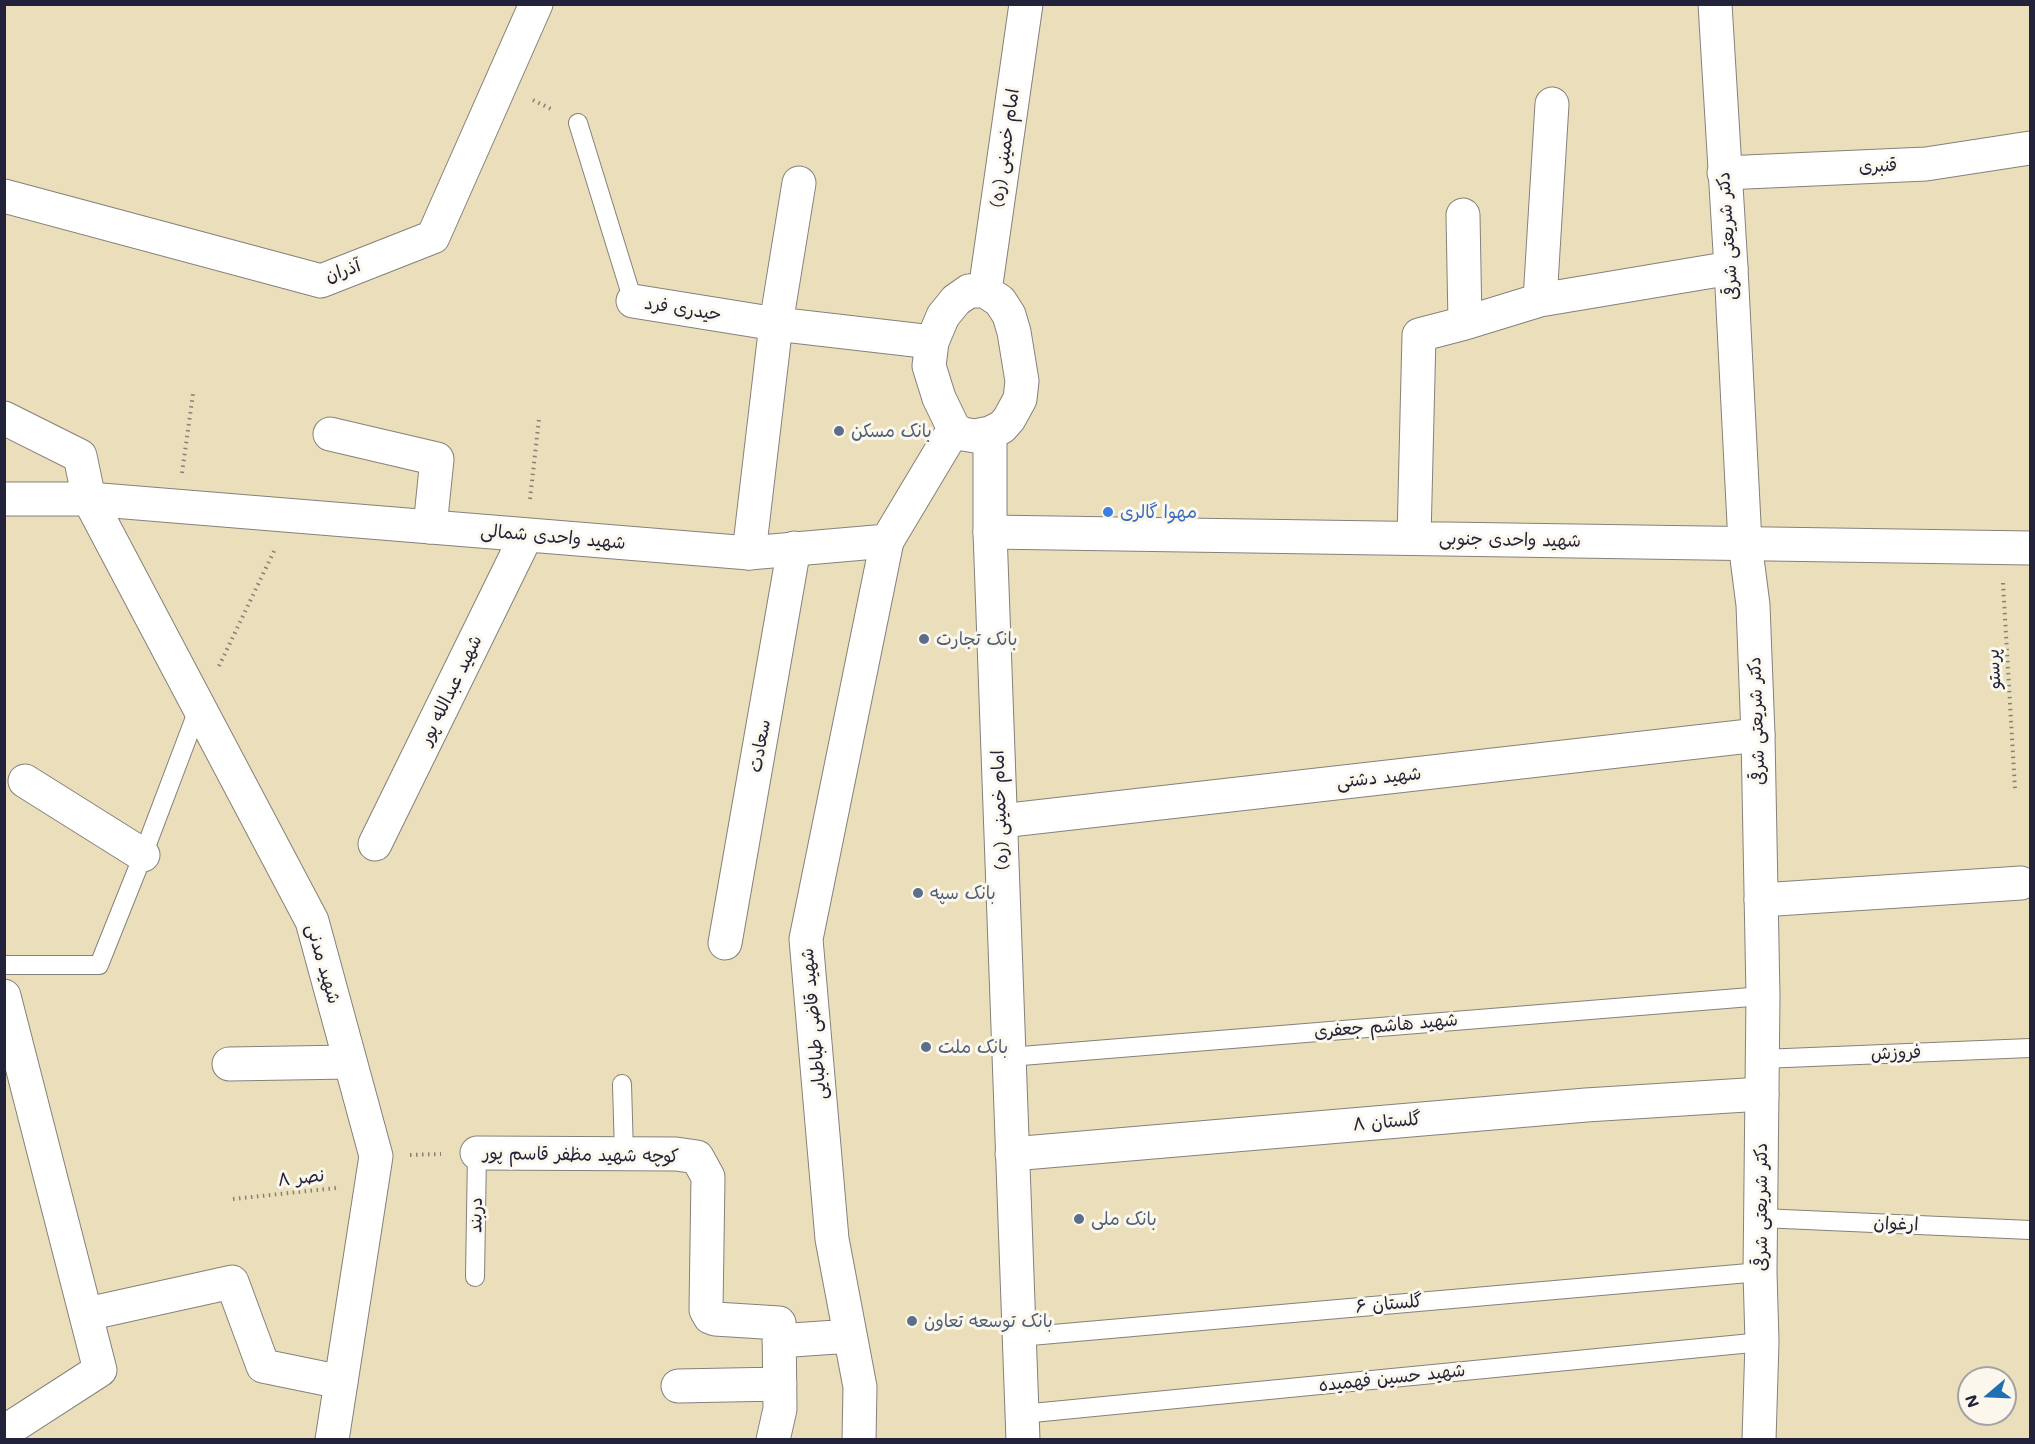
<!DOCTYPE html>
<meta charset="utf-8">
<style>
body{margin:0}
#map{position:relative;width:2035px;height:1444px;overflow:hidden;background:#eadfba;font-family:Mali,sans-serif}
canvas{display:block}
.frame{position:absolute;inset:0;border:6px solid #22223b;pointer-events:none}
.north{position:absolute;left:1957px;top:1366px;width:60px;height:60px;box-sizing:border-box;background:#fbf7ec;border:2px solid #a4a2a5;border-radius:50%;rotate:251deg;font-size:16px;font-weight:700;line-height:24px;text-align:center;color:#22223b}
.north::after{content:'';display:block;margin:auto;width:21px;height:27px;background:#1f6fb2;clip-path:polygon(50% 0,100% 100%,50% 72%,0 100%)}
</style>
<div id="map">
<canvas width="2035" height="1444"></canvas>
<div class="frame"></div>
<div class="north">N</div>
</div>
<script>
const c = document.querySelector('canvas').getContext('2d');
c.lineJoin = 'round';
const toPath = rows => new Path2D(rows.map(r => 'M' + r).join(''));
function trace(path, color, width, dash) { c.strokeStyle = color; c.lineWidth = width; c.lineCap = dash ? 'butt' : 'round'; c.setLineDash(dash || []); c.stroke(path); }
function drawText(font, color, halo, rows, align = 'center') {
  c.font = font + ' Mali,"Playpen Sans Arabic",sans-serif'; c.lineWidth = 6; c.setLineDash([]); c.textBaseline = 'middle'; c.strokeStyle = halo; c.fillStyle = color; for (const [text, x, y, turn = 0] of rows) {
    c.save(); c.translate(x, y); c.rotate((+turn || 0) * Math.PI / 180); c.textAlign = isNaN(turn) ? turn : align; if (halo) c.strokeText(text, 0, 0); c.fillText(text, 0, 0); c.restore();
  }
}
const path = toPath([
 [533,100,553,110],
 [182,473,193,394],
 [530,499,539,419],
 [2003,583,2015,789],
 [219,666,275,549],
 [410,1155,441,1154],
 [233,1199,336,1188]
]);
const lane = toPath([
 [578,123,633,301],
 [4,965,99,965,143,855,199,707],
 [1009,1057,1763,996],
 [1762,1059,2030,1048],
 [622,1084,624,1154],
 [1761,1218,2030,1230],
 [475,1277,477,1153],
 [1019,1337,1760,1272],
 [1022,1414,1762,1342]
]);
const street = toPath([
 [1724,173,1926,164,2030,148],
 [1463,215,1465,323],
 [1540,300,1552,104],
 [633,301,776,324,932,342],
 [4,418,80,456,89,499,4,499],
 [330,434,437,459,430,527],
 [990,532,2030,548],
 [1414,538,1419,335,1465,323,1540,300,1731,268],
 [749,553,776,324,799,183],
 [25,781,143,855],
 [1001,821,1758,735],
 [375,844,526,536],
 [1761,900,2021,883],
 [725,943,794,548],
 [4,996,100,1370,4,1432],
 [229,1064,350,1062],
 [477,1153,676,1154,697,1157,708,1177,706,1310,710,1317,715,1319,779,1323,780,1409,773,1440],
 [1012,1154,1586,1105,1762,1094],
 [87,1314,232,1282,263,1366,341,1382],
 [779,1341,850,1336],
 [678,1386,780,1384],
 [859,1440,860,1387,832,1239,806,939,887,541]
]);
const secondary = toPath([
 [1715,4,1731,268,1745,543,1753,605,1758,735,1763,996,1760,1272,1762,1342,1759,1440],
 [4,196,321,281,433,237,536,4],
 [969,291,985,291,1000,301,1009,315,1014,332,1022,381,1020,399,1009,419,1002,427,990,433,975,436,963,434,954,429,939,398,929,366,932,342,943,316,956,300,969,291],
 [985,291,1026,4],
 [990,433,990,532,1023,1440],
 [89,499,312,921,376,1156,332,1440],
 [89,499,749,553,887,541,954,429]
]);
const markers = [
 [839,431,6,"#5c6f8a"],
 [1108,512,6,"#3f7fe0"],
 [924,639,6,"#5c6f8a"],
 [918,893,6,"#5c6f8a"],
 [926,1047,6,"#5c6f8a"],
 [1079,1219,6,"#5c6f8a"],
 [912,1321,6,"#5c6f8a"]
];
const streetNames = [
 ["امام خمینی (ره)",1005,148,-82],
 ["قنبری",1878,166,-3],
 ["دکتر شریعتی شرقی",1728,236,-94],
 ["آذران",343,271,-19],
 ["حیدری فرد",683,309,9],
 ["شهید واحدی شمالی",553,537,5],
 ["شهید واحدی جنوبی",1510,540,1],
 ["پرستو",1994,669,-93],
 ["شهید عبدالله پور",451,690,-64],
 ["دکتر شریعتی شرقی",1757,721,-92],
 ["سعادت",760,746,-80],
 ["شهید دشتی",1379,778,-6],
 ["امام خمینی (ره)",1000,810,-92],
 ["شهيد مدنی",323,964,74],
 ["شهید قاضی طباطبایی",814,1024,-95],
 ["شهيد هاشم جعفری",1386,1026,-5],
 ["فروزش",1896,1053,-2],
 ["گلستان ۸",1387,1122,-5],
 ["کوچه شهید مظفر قاسم پور",581,1155,1],
 ["نصر ۸",301,1178,-6],
 ["دکتر شریعتی شرقی",1761,1207,-90],
 ["دربند",476,1215,-89],
 ["ارغوان",1896,1224,2],
 ["گلستان ۶",1389,1304,-5],
 ["شهيد حسین فهمیده",1392,1378,-6]
];
const serviceNames = [
 ["بانک مسکن",851,431],
 ["بانک تجارت",936,639],
 ["بانک سپه",930,893],
 ["بانک ملت",938,1047],
 ["بانک ملی",1091,1219],
 ["بانک توسعه تعاون",924,1321]
];
const shopNames = [
 ["مهوا گالری",1120,512]
];
trace(lane, '#86807a', 20);
trace(street, '#86807a', 35);
trace(secondary, '#86807a', 35);
trace(path, '#86807a', 4, [1.5, 4.5]);
trace(lane, '#fff', 18);
trace(street, '#fff', 33);
trace(secondary, '#fff', 33);
for (const [x, y, r, color] of markers) { const dot = new Path2D(); dot.arc(x, y, r, 0, 2 * Math.PI); c.fillStyle = color; c.fill(dot); trace(dot, '#fbf7ec', 2); }
drawText('18px', '#22223b', '#fbf7ec', streetNames);
drawText('18px', '#4e5e75', '#fbf7ec', serviceNames, 'left');
drawText('18px', '#366cbe', '#fbf7ec', shopNames, 'left');
</script>
